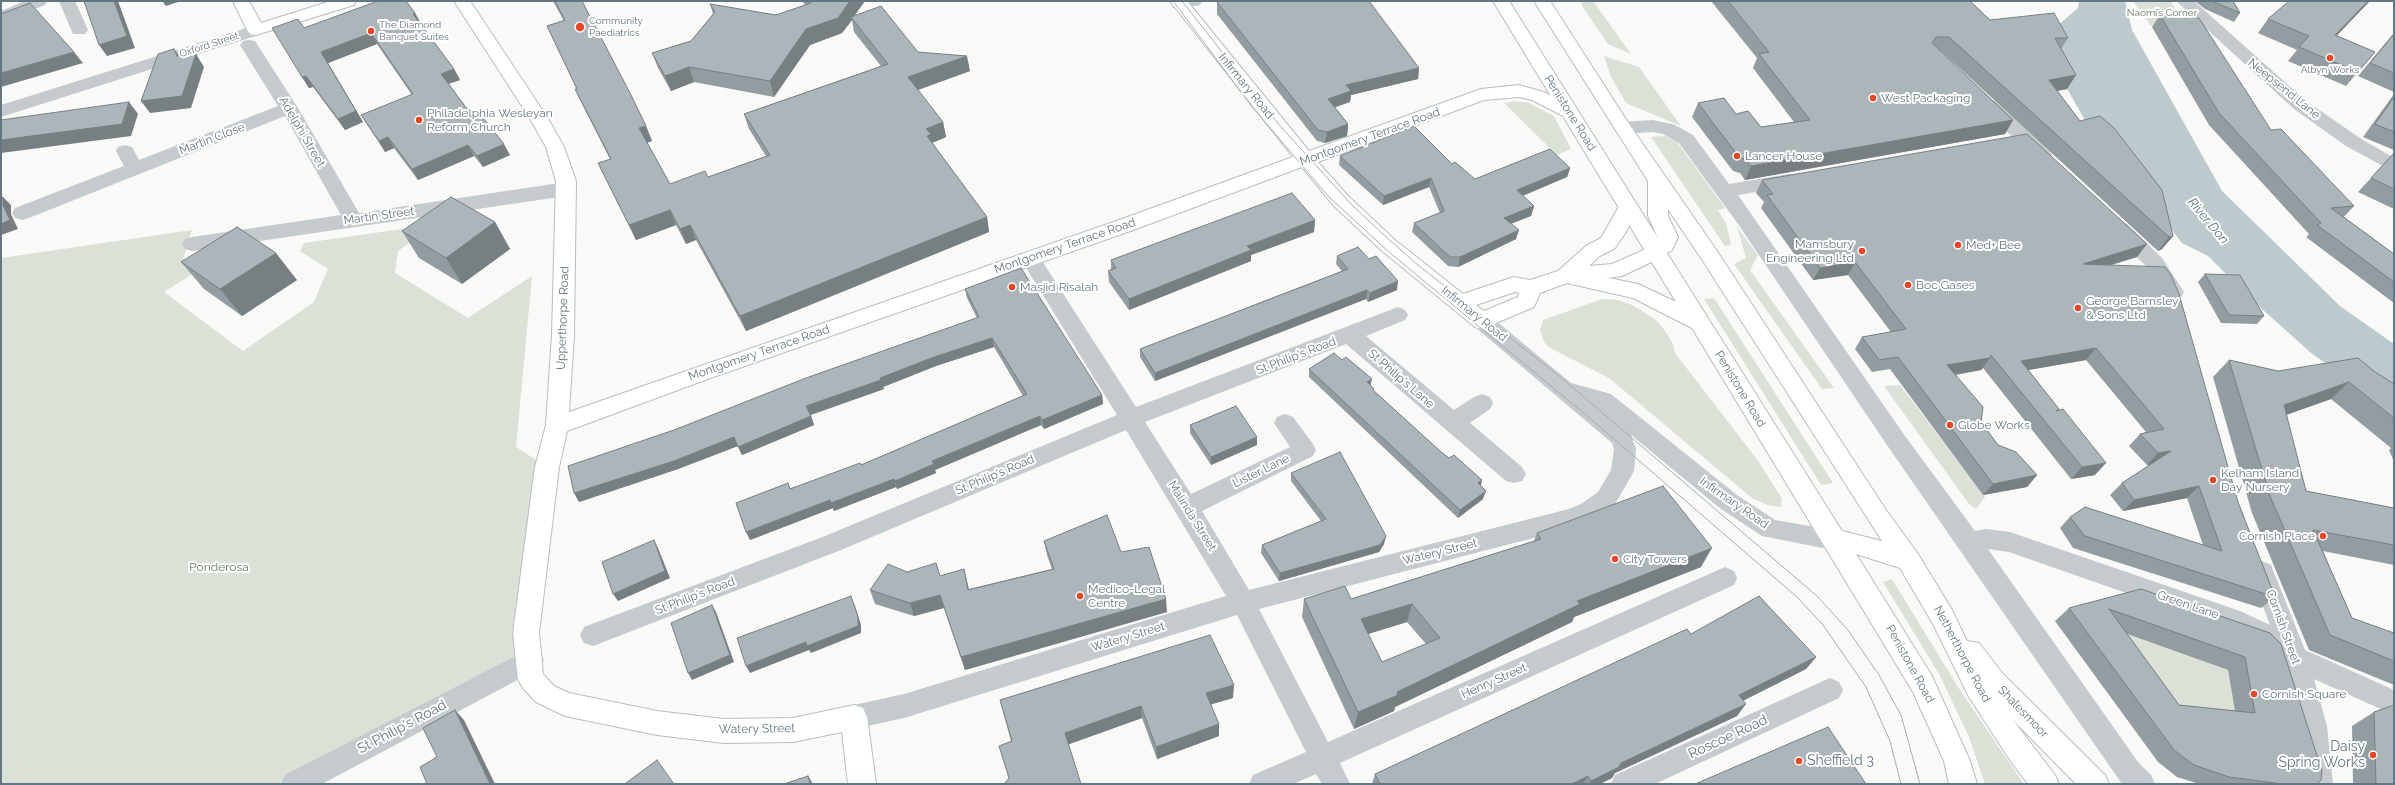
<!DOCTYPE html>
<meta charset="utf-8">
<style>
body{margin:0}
#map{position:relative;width:2395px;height:785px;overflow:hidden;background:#f9f9f7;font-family:Raleway,sans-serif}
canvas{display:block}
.frame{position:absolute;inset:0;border:2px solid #637783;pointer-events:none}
</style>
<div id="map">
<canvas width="2395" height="785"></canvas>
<div class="frame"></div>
</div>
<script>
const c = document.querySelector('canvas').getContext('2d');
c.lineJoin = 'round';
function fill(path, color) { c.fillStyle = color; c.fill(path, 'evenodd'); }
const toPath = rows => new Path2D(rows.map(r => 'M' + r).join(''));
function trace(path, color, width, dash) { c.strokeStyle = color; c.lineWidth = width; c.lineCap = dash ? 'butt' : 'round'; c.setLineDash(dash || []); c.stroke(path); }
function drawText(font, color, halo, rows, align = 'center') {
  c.font = font + ' Raleway,sans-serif'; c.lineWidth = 4; c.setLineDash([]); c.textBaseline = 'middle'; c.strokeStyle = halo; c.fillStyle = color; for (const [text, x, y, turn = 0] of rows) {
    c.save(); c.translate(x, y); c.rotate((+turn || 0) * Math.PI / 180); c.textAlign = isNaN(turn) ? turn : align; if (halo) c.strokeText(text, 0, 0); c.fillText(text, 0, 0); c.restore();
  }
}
const green = toPath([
 [1581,1,1593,1,1631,54,1608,44,1582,6],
 [2133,1,2170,1,2189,28,2150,25],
 [1604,56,1639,67,1681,126,1626,103,1611,77],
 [1515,101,1529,103,1554,116,1571,149,1557,155,1504,103],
 [1665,136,1677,142,1725,208,1718,210,1726,223,1731,245,1725,246,1651,137],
 [423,226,423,233,398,251,395,273,468,318,532,276,516,447,547,467,518,660,295,784,1,784,1,258,192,230,183,259,209,255,215,260,164,292,243,351,314,302,328,269,300,251,304,243],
 [1737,227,1758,255,1750,270,1834,388,1822,389,1734,264,1746,258],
 [1714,298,1833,483,1821,485,1704,299],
 [1602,299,1618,300,1632,305,1655,319,1663,328,1672,342,1675,353,1759,462,1782,499,1781,507,1767,505,1752,498,1609,378,1550,348,1544,342,1540,330,1543,320],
 [1900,385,1985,497,1976,509,1969,504,1884,386],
 [1892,579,1958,687,2024,784,1985,784,1969,737,1939,674,1883,582],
 [2129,635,2228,670,2238,725,2163,717,2128,645]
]);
const water = toPath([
 [2079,1,2125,1,2132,30,2222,191,2340,306,2394,344,2394,414,2310,352,2252,300,2208,256,2182,243,2104,142,2087,124,2065,85,2049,33,2078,8]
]);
const street = toPath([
 [25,1,47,1,45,5,1,22,1,11,25,1],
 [59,1,75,1,88,30,85,34,73,34,59,1],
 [1173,1,1202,1,1200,5,1179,9,1173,8,1171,4,1173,1],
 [2176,1,2194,1,2306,101,2360,138,2394,158,2394,172,2346,146,2294,109,2176,1],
 [256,25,262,26,265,30,262,34,1,117,1,105,256,25],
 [249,40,255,41,298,108,359,213,566,182,573,184,576,189,573,194,566,196,192,251,185,249,182,244,185,239,192,237,341,215,285,116,29,218,22,220,15,218,12,213,15,208,124,166,116,151,118,147,125,145,132,147,139,160,278,106,240,45,243,41,249,40],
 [1989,99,1995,101,2050,151,2052,155,2050,159,2043,161,2036,159,1983,109,1980,105,1983,101,1989,99],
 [1653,120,1675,125,1693,135,1729,184,1789,174,1796,175,1799,180,1796,185,1738,195,1905,436,1975,531,1986,529,2010,532,2240,611,2270,625,2250,572,2253,565,2262,561,2271,565,2305,650,2394,690,2394,715,2314,679,2327,726,2333,784,2305,784,2301,726,2284,665,2251,640,2232,630,2009,552,1988,549,2138,762,2151,775,2155,784,2122,784,1889,448,1738,224,1679,143,1663,134,1653,132,1622,134,1615,132,1613,128,1615,124,1622,122,1653,120],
 [2120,222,2127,224,2162,258,2184,292,2181,297,2174,300,2167,297,2148,268,2113,234,2110,229,2113,224,2120,222],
 [1030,251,1037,253,1136,407,1398,307,1405,310,1408,315,1405,320,1366,336,1454,410,1474,397,1482,394,1490,397,1493,403,1490,409,1470,423,1522,467,1526,474,1522,481,1514,483,1506,481,1346,344,1145,422,1191,494,1290,447,1274,423,1277,417,1285,414,1293,417,1313,444,1316,450,1313,456,1202,511,1249,590,1569,509,1581,504,1598,492,1611,470,1614,449,1612,443,1475,327,1471,321,1475,315,1482,313,1489,315,1571,383,1611,394,1737,495,1775,520,1833,530,1841,533,1845,540,1841,547,1833,550,1762,536,1721,509,1631,435,1636,449,1634,471,1614,506,1597,518,1572,528,1259,609,1328,742,1716,571,1725,567,1734,571,1737,578,1734,585,1340,763,1350,784,1322,784,1316,774,1293,784,1249,784,1253,775,1306,752,1237,615,904,718,854,729,845,726,841,717,845,708,854,705,904,694,1226,596,1126,430,841,550,593,646,584,643,580,635,584,627,825,536,1117,415,1020,258,1023,253,1030,251],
 [531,648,540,652,544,660,540,668,322,784,281,784,285,775,531,648],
 [1830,678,1839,682,1843,690,1839,698,1655,784,1611,784,1615,775,1830,678]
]);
const secondary = toPath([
 [233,1,249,1,261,23,331,1,356,1,354,5,256,35,250,34,247,30,233,1],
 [454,1,470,1,547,117,564,147,576,181,574,335,569,412,1122,219,1293,157,1170,1,1187,1,1309,151,1481,89,1519,85,1544,92,1577,110,1580,114,1577,118,1571,120,1532,100,1519,97,1484,100,1318,162,1348,196,1395,240,1463,294,1514,277,1530,280,1558,271,1586,246,1601,238,1621,203,1628,201,1635,203,1638,208,1626,232,1615,248,1600,256,1589,266,1612,264,1655,245,1662,247,1665,252,1662,257,1622,276,1567,283,1540,293,1534,307,1482,329,1475,327,1381,250,1334,206,1302,167,1136,229,705,380,567,431,559,467,539,633,543,674,554,686,569,693,657,711,724,719,793,718,854,705,863,708,867,717,876,784,848,784,842,732,793,742,724,743,657,735,565,716,536,702,522,687,518,679,513,633,535,467,546,425,552,335,556,181,546,147,529,117,454,1],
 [1515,292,1519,293,1518,297,1484,311,1476,305,1515,292]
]);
const highway = toPath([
 [1493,1,1509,1,1658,238,1648,216,1648,181,1534,1,1550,1,1629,124,1717,251,1886,510,1918,554,1951,608,1967,641,1979,643,2003,674,2105,775,2109,784,2076,784,2013,720,2055,775,2059,784,2028,784,2010,760,1969,697,1933,624,1900,568,1856,554,1932,676,1970,761,1977,784,1949,784,1944,761,1913,692,1692,328,1633,298,1558,281,1555,276,1558,271,1565,269,1638,284,1676,302,1493,1],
 [1668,209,1703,261,1882,541,1842,531,1667,253,1672,250,1678,237,1668,216,1668,209]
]);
const tram = toPath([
 [1173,1,1253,108,1329,197,1389,252,1586,415,1797,597,1823,625,1866,687,1890,741,1901,784],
 [1182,1,1281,127,1352,205,1384,235,1418,265,1564,380,1817,596,1848,630,1879,675,1901,715,1920,784]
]);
const wall = toPath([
 [553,1,582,1,646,126,652,141,647,143,670,184,708,177,766,156,749,129,744,114,881,66,854,32,852,20,842,33,810,45,774,97,694,82,671,91,658,68,652,53,691,41,713,14,710,4,776,15,805,5,802,1,865,1,854,16,918,52,970,71,918,90,943,122,946,137,932,143,933,144,987,217,989,232,746,331,696,240,686,244,676,225,636,240,598,163,610,159,582,104,575,89,577,89,547,26,564,21],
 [1711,1,1970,1,1990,20,2068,38,2061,49,2067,89,2057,91,2080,121,2173,236,2162,249,2158,251,1941,51,1940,51,2013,120,2005,134,1745,180,1740,173,1733,171,1692,117,1698,103,1736,114,1761,127,1794,122,1753,68,1757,58],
 [2195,1,2233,1,2240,13,2234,22,2205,9],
 [1217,2,1419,68,1418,79,1351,95,1350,102,1335,107,1348,124,1347,136,1325,143,1317,141,1217,14],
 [415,13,421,24,454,69,460,80,449,84,473,117,510,155,483,167,474,156,418,180,394,148,385,152,361,115,412,95,377,44,328,63,363,122,345,130,313,87,309,88,302,77,304,28],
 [2160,15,2271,130,2354,206,2344,217,2394,254,2394,303,2306,237,2309,234,2209,125,2152,27],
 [2268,19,2337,36,2375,52,2346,86,2288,61,2297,50,2258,33],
 [2394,33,2394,92,2358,76],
 [2394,94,2394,150,2363,137],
 [2394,153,2394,209,2358,192],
 [1340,156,1452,164,1475,179,1570,168,1567,177,1523,196,1534,206,1531,216,1511,224,1516,239,1458,267,1448,266,1412,232,1414,223,1440,213,1429,187,1383,205,1339,165],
 [1762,180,2137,257,2111,265,2238,502,2275,597,2261,608,2073,548,2060,528,2070,517,2203,545,2187,498,2123,511,2110,495,2122,483,2150,465,2147,465,2129,446,2140,434,2146,432,2086,360,2028,370,2059,409,2057,411,2095,475,2071,479,1983,368,1981,370,1956,375,1981,422,1998,445,2037,475,2027,487,1983,495,1890,369,1872,372,1855,349,1862,337,1891,332,1848,275,1813,280,1761,208,1764,202,1756,193],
 [1315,220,1314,232,1251,255,1251,261,1129,310,1109,282,1108,271,1111,269,1111,260],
 [495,222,510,249,462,284,419,258,402,231],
 [1337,256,1397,290,1368,302,1366,299,1155,381,1140,357,1140,349,1342,271,1336,264],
 [181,262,297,280,242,316,204,289],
 [2205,274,2264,316,2257,324,2221,323,2198,282],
 [965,289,1102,395,1103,404,1044,429,1041,425,935,470,936,473,897,489,896,487,834,511,833,508,750,540,790,489,861,465,1023,396,994,347,936,366,883,387,884,389,811,415,814,425,742,455,738,446,678,469,579,502,674,430,977,318,967,298],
 [2229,360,2278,371,2375,372,2394,384,2394,462,2389,450,2391,448,2331,399,2286,415,2306,491,2394,508,2394,565,2323,551,2352,618,2394,633,2394,685,2309,650,2252,513,2213,377],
 [1309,369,1371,385,1374,389,1374,391,1440,451,1449,458,1482,480,1481,486,1483,499,1458,518,1309,377],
 [1190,425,1257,437,1257,445,1211,465,1190,433],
 [1291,473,1384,544,1379,552,1279,581,1261,553,1262,545,1321,521,1291,481],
 [1537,533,1701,567,1574,617,1572,622,1395,707,1394,711,1354,729,1302,617,1304,599,1351,599,1534,541],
 [1407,622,1426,644,1382,662,1368,634],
 [1044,541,1121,552,1167,612,965,670,944,608,914,616,875,604,870,590,940,576,964,569,969,589,1052,569,1047,555],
 [2141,589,2270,633,2317,784,2199,784,2177,777,2158,762,2055,621,2069,608],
 [2127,634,2228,670,2235,711,2179,705],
 [1691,634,1816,657,1806,669,1743,701,1737,716,1615,773,1612,778,1600,784,1372,784,1375,774],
 [1233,698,1211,704,1219,736,1157,759,1142,718,1068,744,1009,778,1011,741,1000,700],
 [2374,712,2394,784,2353,784,2352,726]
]);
const shadedWall = toPath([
 [114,1,118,1,135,48,107,56,99,45],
 [165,1,181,1,166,6,163,2],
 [850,1,865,1,852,19,851,17,852,20,842,33,810,45,774,97,770,81,806,29],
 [2368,1,2370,1,2324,49,2335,35],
 [415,13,421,24,419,25,413,14],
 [371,33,377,44,328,63,363,122,345,130,338,119,321,52],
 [174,49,183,61,177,56],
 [74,52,83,63,1,87,1,73],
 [196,54,204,67,191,108,150,113,141,101],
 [967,56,970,71,912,92,908,77],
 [689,67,694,82,671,91,665,76],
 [1419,68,1418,79,1351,95,1350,102,1327,110,1328,99,1346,85],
 [454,69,460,80,447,84,441,74],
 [2076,75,2067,89,2040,94,2049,80],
 [306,76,313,87,309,88,302,77],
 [129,102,138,114,131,136,1,153,1,140],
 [2013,120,2005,134,1745,180,1751,166],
 [943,122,946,137,932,143,934,149,927,136,926,129],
 [1348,124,1347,136,1325,143,1327,132],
 [646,126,652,141,646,143,639,128],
 [388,137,394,148,385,152,379,141],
 [504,144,510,155,483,167,477,156],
 [468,145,474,156,418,180,412,169],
 [1570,168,1567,177,1514,199,1517,190],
 [1431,178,1429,187,1383,205,1384,196],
 [3,197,11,205,11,214,18,229,1,235,1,224],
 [1534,206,1531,216,1502,227,1504,218],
 [670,210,676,225,636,240,629,225],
 [987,217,989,232,746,331,740,316],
 [1315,220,1314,232,1251,255,1251,261,1129,310,1129,299,1247,246],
 [495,222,510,249,462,284,446,258],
 [690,225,696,240,686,244,680,229],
 [1519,230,1516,239,1458,267,1460,257],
 [2173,236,2162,249,2158,251,2169,237],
 [2147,244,2137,257,2074,276,2083,264],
 [276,253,297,280,242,316,220,289],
 [1855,262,1848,275,1813,280,1820,268],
 [1398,281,1397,290,1368,302,1370,293],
 [1367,290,1366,299,1155,381,1155,373],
 [992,338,994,347,936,366,883,387,884,389,810,415,806,406,934,357],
 [2096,348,2086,360,2011,373,2021,361],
 [1990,358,1981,370,1939,377,1947,365],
 [1372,379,1370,387,1367,382],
 [2349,382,2331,399,2266,422,2284,405],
 [1102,395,1103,404,1044,429,1042,420],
 [811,416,814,425,742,455,738,447],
 [1040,416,1041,425,935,470,936,473,897,489,895,481,932,461],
 [734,437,738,446,678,469,579,502,574,493],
 [1257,437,1257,445,1211,465,1211,457],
 [2171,451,2159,463,2147,465,2158,453],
 [2106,463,2095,475,2071,479,2082,467],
 [2037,475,2027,487,1983,495,1993,484],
 [894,479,896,487,834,511,831,503],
 [1482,480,1480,488,1478,483],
 [2199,486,2187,498,2123,511,2134,500],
 [1486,491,1483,499,1458,518,1460,510],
 [830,500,833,508,750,540,746,532],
 [1386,536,1384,544,1379,552,1279,581,1280,573],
 [654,540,658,548,670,578,618,601,613,594],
 [1712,548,1701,567,1574,617,1572,622,1395,707,1394,711,1354,729,1358,712,1397,692,1577,601],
 [964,569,967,582,971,603,968,590],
 [940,595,944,608,914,616,910,603],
 [1166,599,1167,612,965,670,961,657],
 [854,603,861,625,861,633,811,653,809,650,750,673,746,666],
 [1412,604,1407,622,1358,637,1361,619],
 [712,605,716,612,734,662,692,680,688,673],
 [1816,657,1806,669,1730,707,1739,695],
 [1234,685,1233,698,1206,706,1206,693],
 [1746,704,1737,716,1615,773,1612,778,1600,784,1589,784,1591,781,1621,763],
 [1141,706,1142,718,1067,745,1065,733],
 [455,710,464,720,495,784,490,784],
 [1219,724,1219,736,1157,759,1156,747],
 [808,776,813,784,810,784],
 [1588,776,1583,784,1572,784]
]);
const building = toPath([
 [84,1,114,1,127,36,99,45,84,1],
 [378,1,406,1,415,13,413,14,454,69,441,74,473,117,480,114,504,144,477,156,468,145,412,169,388,137,379,141,361,115,413,94,371,33,321,52,356,111,338,119,306,76,302,77,272,28,298,19,304,28,378,1],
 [555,1,582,1,631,95,646,126,639,128,670,184,705,171,708,177,770,155,744,114,888,64,851,17,881,6,918,52,967,56,908,77,943,122,926,129,931,134,927,136,987,217,740,316,690,225,680,229,670,210,629,225,598,163,611,159,575,89,577,89,547,26,565,20,555,1],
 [809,1,850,1,838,18,806,29,770,81,689,67,665,76,652,53,691,41,715,12,710,4,776,15,811,3,809,1],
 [1217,1,1369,1,1419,68,1346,85,1351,91,1328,99,1348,124,1327,132,1318,130,1217,2,1217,1],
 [1728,1,1970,1,1990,20,2054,13,2068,38,2055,38,2076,75,2049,80,2080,121,2100,116,2114,128,2162,190,2173,236,2169,237,1949,37,1936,37,1932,43,2013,120,1751,166,1745,159,1739,157,1698,103,1724,98,1736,114,1748,111,1761,127,1810,120,1759,54,1769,52,1728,1],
 [2212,1,2233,1,2240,13,2212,1],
 [2289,1,2368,1,2335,35,2375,52,2358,72,2299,47,2309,36,2268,19,2289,1],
 [30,3,74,52,1,73,1,14,30,3],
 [2160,15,2199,18,2271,130,2281,129,2354,206,2331,208,2394,254,2394,282,2317,225,2321,223,2219,113,2160,15],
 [2394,34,2394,73,2370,63,2394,34],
 [174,49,177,56,196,54,182,96,141,101,158,54,174,49],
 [2394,97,2394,132,2375,124,2394,97],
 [129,102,122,124,1,140,1,120,129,102],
 [1414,126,1452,164,1455,162,1475,179,1550,149,1570,168,1517,190,1534,206,1504,218,1519,230,1460,257,1450,257,1414,223,1444,211,1431,178,1384,196,1340,156,1414,126],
 [2027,134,2147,244,2083,264,2165,267,2171,275,2179,294,2238,502,2275,597,2085,536,2070,517,2085,507,2222,551,2199,486,2134,500,2122,483,2171,451,2158,453,2140,434,2164,429,2096,348,2021,361,2059,409,2056,411,2063,409,2106,463,2082,467,1991,355,1990,358,1947,365,1983,407,1981,422,1998,445,2016,452,2037,475,1993,484,1898,357,1879,360,1862,337,1906,329,1855,262,1820,268,1767,195,1773,194,1762,180,2027,134],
 [2394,153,2394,189,2371,178,2394,153],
 [1292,193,1315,220,1247,246,1251,250,1129,299,1108,271,1116,268,1111,260,1292,193],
 [1,197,3,197,3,205,10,220,1,224,1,197],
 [451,197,495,222,446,258,402,231,451,197],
 [237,227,276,253,220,289,181,262,237,227],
 [1358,247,1369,259,1376,256,1398,281,1370,293,1367,290,1155,373,1140,349,1348,269,1337,256,1358,247],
 [1021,268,1102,395,1042,420,1040,416,932,461,934,464,895,481,894,479,831,503,830,500,746,532,736,503,788,483,790,489,860,463,861,465,1027,394,992,338,934,357,880,378,881,380,806,406,811,416,738,447,734,437,674,461,574,493,568,466,674,430,806,378,979,317,965,289,1021,268],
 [2205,274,2240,275,2264,316,2229,315,2205,274],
 [1334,353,1342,360,1346,357,1372,379,1367,382,1374,389,1373,390,1440,451,1449,458,1454,455,1482,480,1478,483,1486,491,1460,510,1309,369,1334,353],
 [2358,358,2375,372,2394,384,2394,418,2349,382,2284,405,2306,491,2394,508,2394,545,2313,530,2352,618,2394,633,2394,661,2330,635,2270,496,2229,360,2278,371,2358,358],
 [1236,406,1257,437,1211,457,1190,425,1236,406],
 [1340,452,1386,536,1380,545,1280,573,1262,545,1326,519,1291,473,1340,452],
 [1663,486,1712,548,1577,601,1580,604,1397,692,1398,695,1358,712,1304,599,1345,586,1351,599,1541,539,1537,533,1663,486],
 [1412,604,1440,638,1382,662,1361,619,1412,604],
 [1107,515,1121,552,1149,547,1166,599,961,657,940,595,910,603,870,590,888,564,907,572,936,563,940,576,964,569,968,590,1054,569,1044,541,1107,515],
 [654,540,665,571,613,594,602,562,654,540],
 [2141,589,2270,633,2281,644,2322,771,2321,780,2317,784,2283,784,2229,777,2194,765,2174,750,2069,608,2141,589],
 [2109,609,2245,657,2255,713,2179,705,2109,609],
 [851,596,858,617,858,626,807,646,806,642,746,666,737,638,851,596],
 [1759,596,1816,657,1739,695,1746,704,1621,763,1619,767,1591,781,1588,776,1572,784,1380,784,1375,774,1687,629,1691,634,1759,596],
 [712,605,730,655,688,673,671,623,712,605],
 [1210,635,1234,685,1206,693,1219,724,1156,747,1141,706,1065,733,1081,784,1004,784,1009,778,999,746,1012,741,1000,700,1210,635],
 [2394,705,2394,784,2376,784,2374,712,2394,705],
 [455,710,490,784,427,784,420,767,437,757,423,728,455,710],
 [1828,727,1866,784,1695,784,1828,727],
 [657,760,674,784,627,784,626,783,657,760],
 [808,776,810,784,784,784,808,776]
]);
const markers = [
 [580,27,5,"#ea4626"],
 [371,31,4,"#ea4626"],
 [2330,58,4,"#ea4626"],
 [1873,98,4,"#ea4626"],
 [419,120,4,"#ea4626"],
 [1737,156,4,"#ea4626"],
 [1958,245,4,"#ea4626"],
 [1862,251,4,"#ea4626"],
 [1908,285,4,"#ea4626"],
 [1012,287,4,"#ea4626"],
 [2078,308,4,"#ea4626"],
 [1950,425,4,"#ea4626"],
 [2213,480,4,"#ea4626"],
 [2323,536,4,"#ea4626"],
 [1615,559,4,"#ea4626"],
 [1080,596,4,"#ea4626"],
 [2254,694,4,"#ea4626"],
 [2373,755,4,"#ea4626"],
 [1799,761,4,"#ea4626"]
];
const farParknames = [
 ["Naomi’s Corner",2162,13]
];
const farPoinames = [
 ["Community",589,21],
 ["Paediatrics",589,33],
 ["The Diamond",379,25],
 ["Banquet Suites",379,37],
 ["Albyn Works",2330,70,"center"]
];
const farStreetnames = [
 ["Oxford Street",209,45,-18]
];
const streetNames = [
 ["Infirmary Road",1246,86,51],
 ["Neepsend Lane",2284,89,39],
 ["Penistone Road",1570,113,58],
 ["Adelphi Street",302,132,60],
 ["Montgomery Terrace Road",1370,137,-20],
 ["Martin Close",212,139,-21],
 ["Martin Street",379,216,-8],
 ["Montgomery Terrace Road",1065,246,-19],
 ["Infirmary Road",1474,314,39],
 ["Upperthorpe Road",563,318,-88],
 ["Montgomery Terrace Road",759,353,-19],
 ["St Philip's Road",1296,356,-21],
 ["St Philip's Lane",1401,379,41],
 ["Penistone Road",1740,389,59],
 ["Lister Lane",1261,471,-26],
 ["St Philip's Road",995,475,-23],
 ["Infirmary Road",1734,503,35],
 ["Malinda Street",1192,516,58],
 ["Watery Street",1440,552,-14],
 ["St Philip's Road",695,596,-21],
 ["Green Lane",2188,605,19],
 ["Cornish Street",2283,627,70],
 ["Watery Street",1128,637,-17],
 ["Netherthorpe Road",1962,654,62],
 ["Penistone Road",1910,664,61],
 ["Henry Street",1494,681,-24],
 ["Shalesmoor",2023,712,46],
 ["Watery Street",757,729,-1]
];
const poiNames = [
 ["West Packaging",1881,98],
 ["Philadelphia Wesleyan",427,113],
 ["Reform Church",427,127],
 ["Lancer House",1745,156],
 ["Mamsbury",1854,244,"right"],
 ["Engineering Ltd",1854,258,"right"],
 ["Med+ Bee",1966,245],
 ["Boc Gases",1916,285],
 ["Masjid Risalah",1020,287],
 ["George Barnsley",2086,301],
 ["& Sons Ltd",2086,315],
 ["Globe Works",1958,425],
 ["Kelham Island",2221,473],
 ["Day Nursery",2221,487],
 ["Cornish Place",2315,536,"right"],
 ["City Towers",1623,559],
 ["Medico-Legal",1088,589],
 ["Centre",1088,603],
 ["Cornish Square",2262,694]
];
const parkNames = [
 ["Ponderosa",219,567]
];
const waterNames = [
 ["River Don",2208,221,50]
];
const nearStreetnames = [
 ["St Philip's Road",402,727,-28],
 ["Roscoe Road",1728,737,-25]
];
const nearPoinames = [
 ["Daisy",2365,747],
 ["Spring Works",2365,763],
 ["Sheffield 3",1807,761,"left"]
];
fill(green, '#dbe1d7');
fill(water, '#bccacd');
trace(secondary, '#b7bdc1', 2);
trace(highway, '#b7bcbf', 2);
fill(street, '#c4cacd');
fill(secondary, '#fff');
fill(highway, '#fff');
trace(tram, '#a5adb2', 1);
fill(wall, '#939ca0');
fill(shadedWall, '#787f82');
fill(building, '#abb5ba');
trace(building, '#787f82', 1);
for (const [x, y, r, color] of markers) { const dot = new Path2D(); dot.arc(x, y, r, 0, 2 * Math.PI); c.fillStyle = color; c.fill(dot); trace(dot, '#fff', 1.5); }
drawText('10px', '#687a62', '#fff', farParknames);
drawText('10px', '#637783', '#fff', farPoinames, 'left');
drawText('10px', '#637783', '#fff', farStreetnames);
drawText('12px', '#637783', '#fff', streetNames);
drawText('12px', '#637783', '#fff', poiNames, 'left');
drawText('12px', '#687a62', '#fff', parkNames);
drawText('italic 13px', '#5e767c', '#fff', waterNames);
drawText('14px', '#637783', '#fff', nearStreetnames);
drawText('14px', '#637783', '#fff', nearPoinames, 'right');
</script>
